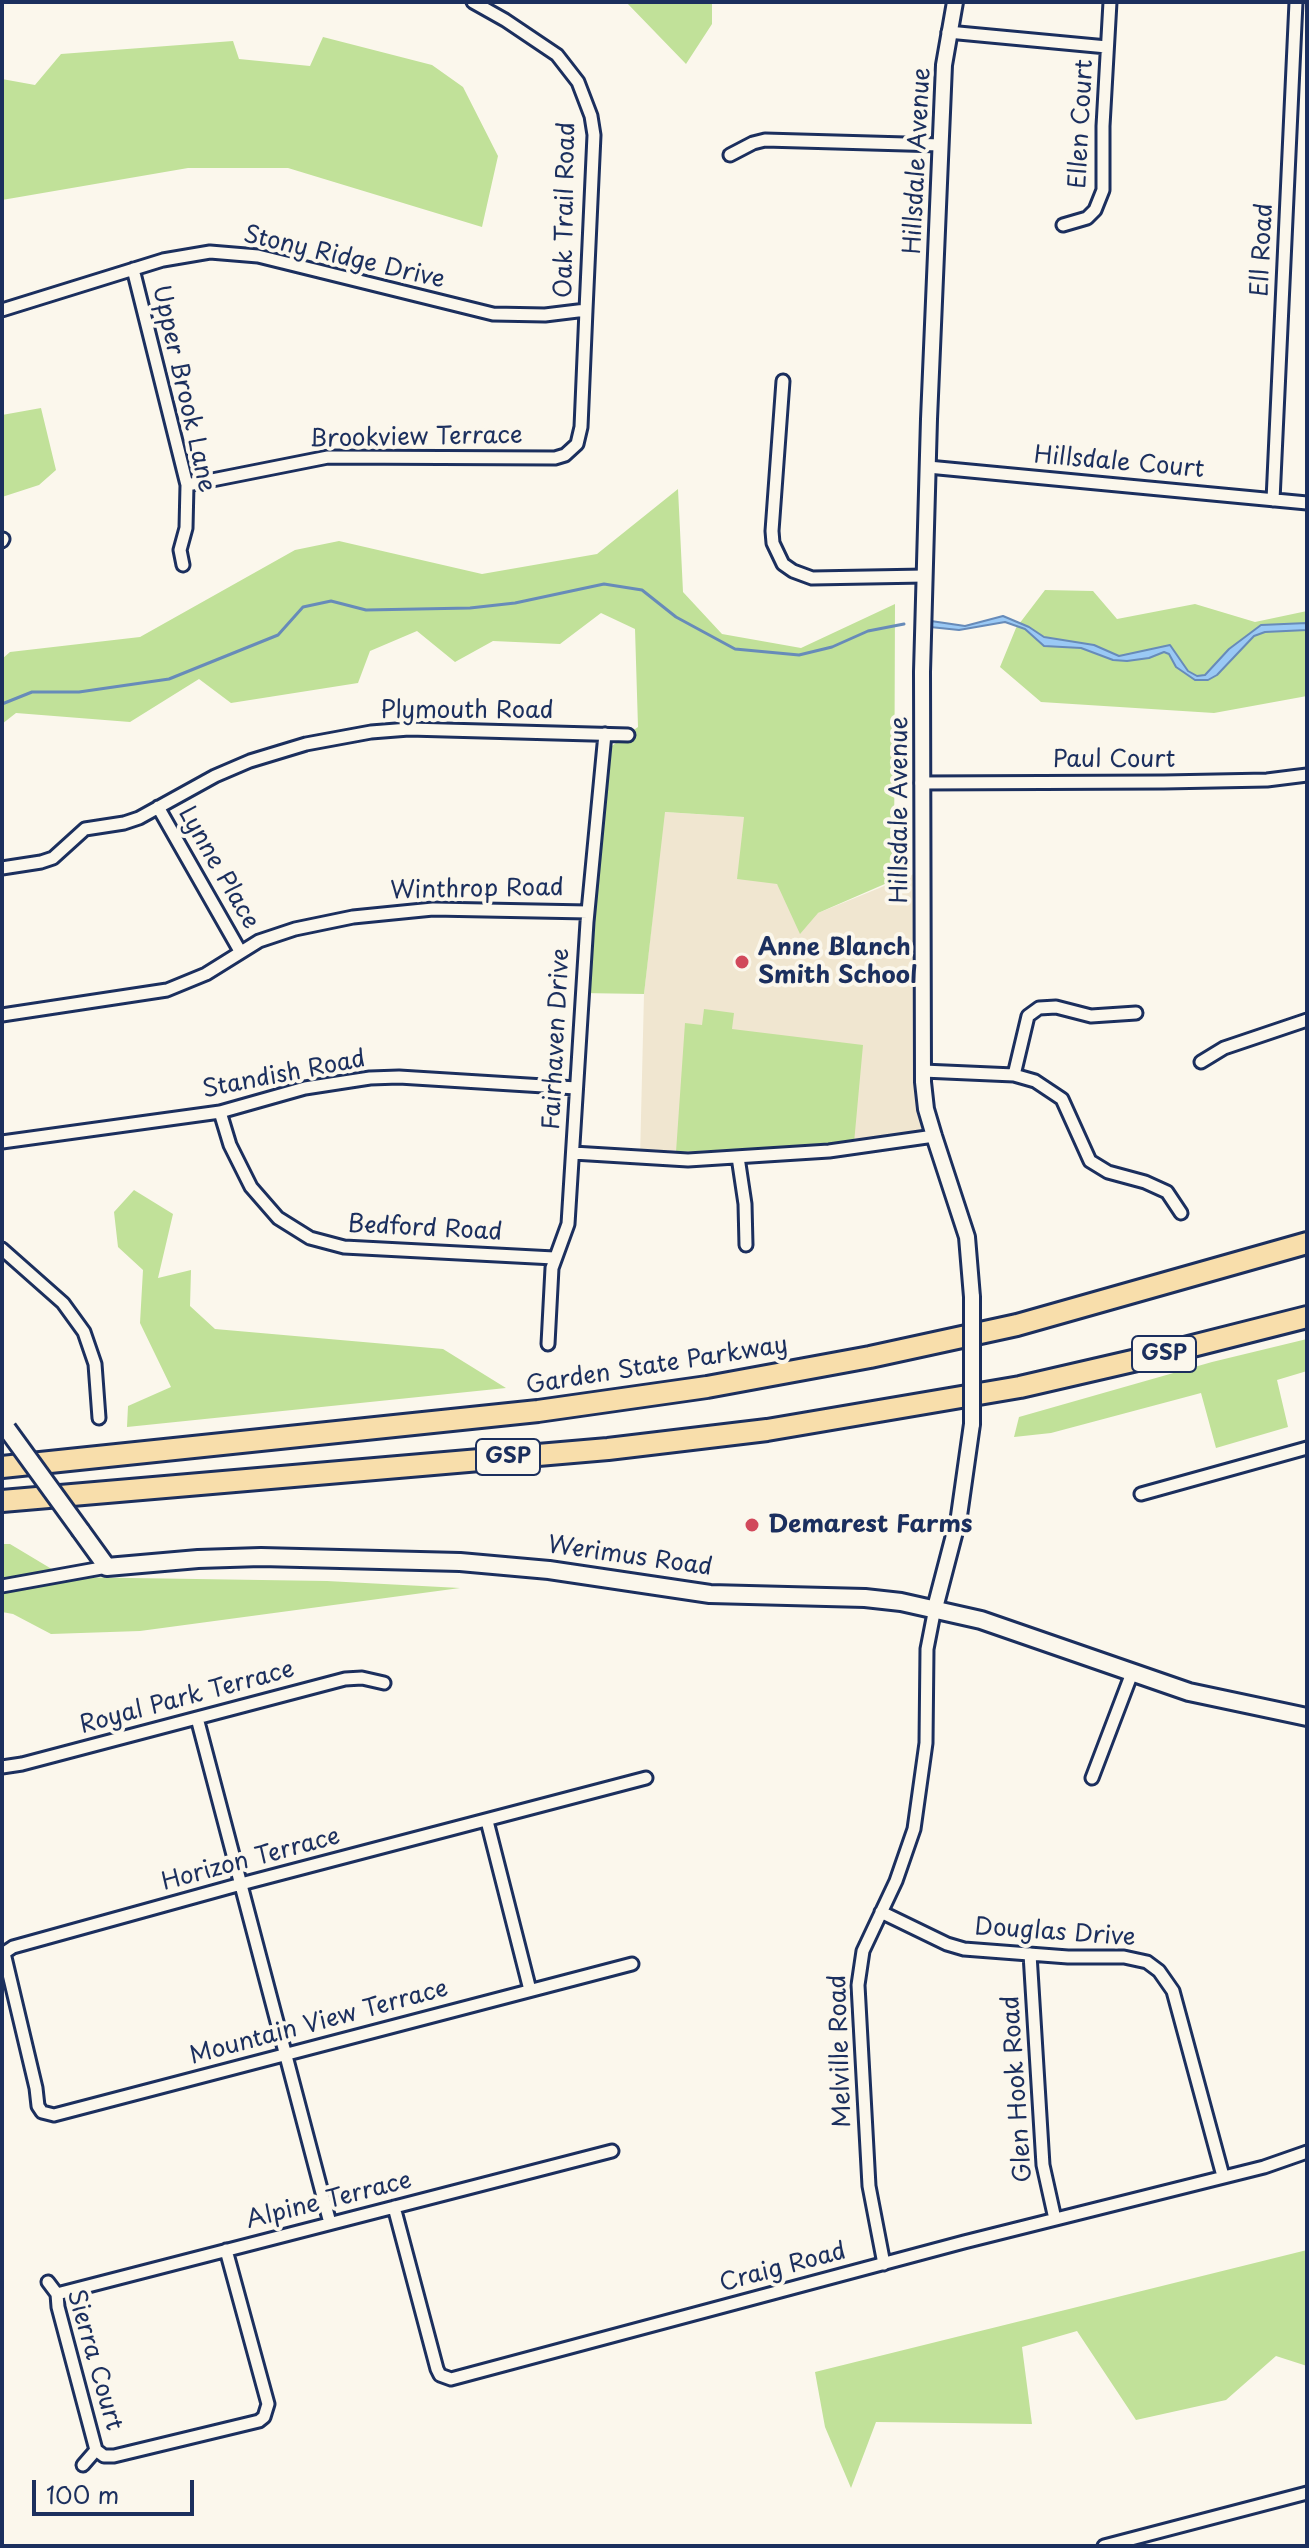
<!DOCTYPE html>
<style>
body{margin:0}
#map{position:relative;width:1309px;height:2548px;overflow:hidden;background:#fbf7ec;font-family:"Playpen Sans",sans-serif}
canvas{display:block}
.frame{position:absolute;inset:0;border:4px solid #1b2f5e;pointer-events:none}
.scale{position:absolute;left:32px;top:2480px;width:162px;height:36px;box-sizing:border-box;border:4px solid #1b2f5e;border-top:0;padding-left:10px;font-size:24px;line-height:28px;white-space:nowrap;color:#1b2f5e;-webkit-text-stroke:6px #fbf7ec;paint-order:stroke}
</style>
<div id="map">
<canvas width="1309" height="2548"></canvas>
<div class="frame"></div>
<div class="scale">100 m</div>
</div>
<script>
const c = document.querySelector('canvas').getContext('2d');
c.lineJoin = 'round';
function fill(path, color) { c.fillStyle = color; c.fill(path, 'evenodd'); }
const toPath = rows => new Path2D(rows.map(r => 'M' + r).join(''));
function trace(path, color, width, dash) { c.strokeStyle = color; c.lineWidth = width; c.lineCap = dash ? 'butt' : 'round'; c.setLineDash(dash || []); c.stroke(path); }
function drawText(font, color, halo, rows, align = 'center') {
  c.font = font + ' "Playpen Sans",sans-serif'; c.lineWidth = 8; c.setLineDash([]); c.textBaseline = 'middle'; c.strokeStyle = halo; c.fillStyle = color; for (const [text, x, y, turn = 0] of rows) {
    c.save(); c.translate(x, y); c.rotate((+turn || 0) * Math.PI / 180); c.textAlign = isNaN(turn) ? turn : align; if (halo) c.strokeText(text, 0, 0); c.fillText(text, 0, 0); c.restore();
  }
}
const built = toPath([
 [664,812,744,817,777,884,818,913,921,871,923,1082,934,1136,871,1147,640,1158,644,994]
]);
const green = toPath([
 [626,2,712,2,712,24,686,64],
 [323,37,432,65,463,87,498,156,482,227,288,168,188,168,2,200,2,79,35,85,61,54,233,41,239,59,310,66],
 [41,408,56,470,39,485,2,497,2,415],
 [678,489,683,592,722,634,801,648,895,604,894,880,818,913,800,934,777,884,737,879,744,817,665,812,644,994,580,993,598,756,638,727,635,629,601,613,560,644,493,641,455,662,417,631,370,651,358,683,231,703,199,679,130,722,16,713,2,724,2,659,10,652,140,637,295,550,339,541,482,574,597,554],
 [1045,590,1093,591,1117,619,1195,604,1255,622,1307,611,1307,696,1214,713,1041,702,1000,667,1016,628],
 [704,1009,734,1013,732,1029,863,1045,854,1143,676,1152,685,1023,702,1025],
 [134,1190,173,1214,158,1278,191,1270,190,1306,215,1329,443,1349,506,1388,127,1427,128,1406,171,1387,140,1323,143,1270,118,1247,114,1212],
 [1307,1339,1307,1371,1277,1380,1288,1427,1216,1448,1201,1393,1051,1433,1014,1437,1019,1417,1212,1362],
 [2,1544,10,1544,65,1577,327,1581,460,1588,140,1631,51,1634,13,1614,2,1612],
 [1307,2250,1307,2366,1276,2356,1226,2400,1136,2420,1077,2331,1022,2347,1032,2424,876,2422,851,2488,825,2427,815,2372]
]);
const water = toPath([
 [1003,616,1029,627,1044,637,1094,645,1119,656,1170,645,1188,671,1197,676,1205,675,1229,649,1261,625,1307,623,1307,630,1265,632,1254,636,1217,675,1208,680,1195,680,1176,667,1169,654,1164,652,1149,658,1127,661,1113,660,1081,648,1044,646,1025,629,1005,622,959,630,930,627,931,621,965,626,1003,616]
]);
const stream = toPath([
 [2,704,32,692,79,692,169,679,278,635,303,607,331,601,366,610,470,608,515,603,604,584,642,590,676,617,735,649,799,655,832,647,868,631,904,624]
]);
const minor = toPath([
 [948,32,1107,47],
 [730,155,753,143,765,140,941,145],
 [1063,225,1087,218,1095,210,1103,190,1103,126,1110,2],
 [133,269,187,485,186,528,180,550,183,565],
 [2,310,163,260,210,252,258,256,493,314,545,315,586,310],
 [783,381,772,531,773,543,783,564,793,571,812,578,925,576],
 [928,467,1307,503],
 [187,485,328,457,555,458,565,455,577,444,581,427,586,310,594,135,591,116,578,82,557,55,505,20,473,2],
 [1273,500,1296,2],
 [2,541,3,539],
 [921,783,1164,782,1267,780,1307,775],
 [158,807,240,951],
 [2,868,41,862,53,858,85,829,124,823,139,818,215,776,250,761,306,744,371,732,409,729,628,735],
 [2,1015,167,990,206,974,259,941,295,929,353,917,433,909,588,912],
 [1201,1062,1224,1048,1307,1020],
 [923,1071,1014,1075,1035,1081,1062,1099,1090,1161,1108,1172,1145,1182,1167,1192,1181,1213],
 [1014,1075,1028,1016,1039,1008,1056,1007,1091,1016,1136,1013],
 [220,1112,230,1145,251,1187,278,1218,310,1238,344,1247,554,1258],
 [2,1142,220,1112,305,1088,370,1078,399,1077,576,1088],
 [573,1153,688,1160,829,1151,934,1136],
 [738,1157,745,1204,746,1245],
 [2,1249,63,1303,84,1332,95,1364,99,1418],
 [548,1344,552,1268,568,1224,587,922,605,734],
 [1141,1494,1307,1448],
 [2,1586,107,1567],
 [197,1718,330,2223],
 [2,1767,22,1764,345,1679,362,1678,384,1683],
 [1092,1778,1132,1673],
 [487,1821,530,1990],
 [881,1912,947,1944,964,1949,1068,1957,1124,1957,1147,1962,1159,1971,1173,1991,1223,2176],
 [1030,1954,1043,2165,1055,2219],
 [632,1964,54,2115,42,2112,38,2106,36,2088,4,1953,13,1947,241,1884,646,1778],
 [394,2207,437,2369,440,2375,451,2379,964,2242,1264,2167,1307,2152],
 [884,2264,869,2186,858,1985,863,1951,896,1881,914,1829,926,1743,927,1649,935,1608],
 [48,2282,57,2294,58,2307,96,2450,83,2465],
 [57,2294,612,2151],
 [96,2450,104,2456,114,2456,259,2421,264,2417,268,2404,226,2250],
 [1104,2546,1307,2493]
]);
const tertiary = toPath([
 [955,2,944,65,929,419,922,672,923,1082,926,1109,934,1136,967,1237,972,1297],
 [935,1608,959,1516,972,1424]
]);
const secondary = toPath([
 [81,1531,107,1567,198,1559,261,1557,460,1562,549,1570,710,1594,865,1598,901,1602,981,1620,1189,1692,1307,1717]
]);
const motorway = toPath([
 [2,1467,538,1411,707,1387,870,1357,1017,1325,1307,1243],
 [2,1501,608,1449,767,1430,1020,1387,1137,1360,1307,1317]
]);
const tertiaryBridge = toPath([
 [972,1297,972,1424]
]);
const secondaryBridge = toPath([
 [7,1429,81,1531]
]);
const markers = [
 [742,962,8,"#d1495b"],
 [752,1525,8,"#d1495b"]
];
const shields = [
 [1164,1354,64],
 [508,1457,64]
];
const shieldNames = [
 ["GSP",1164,1354],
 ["GSP",508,1457]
];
const streetNames = [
 ["Ellen Court",1082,124,-87],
 ["Hillsdale Avenue",918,161,-87],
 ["Oak Trail Road",566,210,-89],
 ["Ell Road",1263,250,-87],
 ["Stony Ridge Drive",344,258,13],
 ["Upper Brook Lane",183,389,77],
 ["Brookview Terrace",416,438,-1],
 ["Hillsdale Court",1119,463,5],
 ["Plymouth Road",467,711],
 ["Paul Court",1114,760],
 ["Hillsdale Avenue",900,810,-90],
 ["Lynne Place",218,868,60],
 ["Winthrop Road",477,890,-1],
 ["Fairhaven Drive",557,1039,-87],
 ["Standish Road",284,1075,-11],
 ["Bedford Road",425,1229,3],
 ["Garden State Parkway",657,1366,-9],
 ["Werimus Road",630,1557,8],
 ["Royal Park Terrace",187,1698,-15],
 ["Horizon Terrace",251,1860,-15],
 ["Douglas Drive",1055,1933,4],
 ["Mountain View Terrace",319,2023,-15],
 ["Melville Road",841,2051,-92],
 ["Glen Hook Road",1018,2089,-94],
 ["Alpine Terrace",329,2201,-14],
 ["Craig Road",783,2268,-15],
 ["Sierra Court",94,2360,74]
];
const poiNames = [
 ["Anne Blanch",758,948],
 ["Smith School",758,976],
 ["Demarest Farms",768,1525]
];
fill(built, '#f0e6d0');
fill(green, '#c1e199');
fill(water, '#9ac9f5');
trace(water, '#678bb9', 2);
trace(stream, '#678bb9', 3);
trace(minor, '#1b2f5e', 17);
trace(tertiary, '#1b2f5e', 20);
trace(secondary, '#1b2f5e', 22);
trace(motorway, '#1b2f5e', 26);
trace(minor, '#fbf7ec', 11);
trace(tertiary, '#fbf7ec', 14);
trace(secondary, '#fbf7ec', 16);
trace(motorway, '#f8deab', 20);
trace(tertiaryBridge, '#1b2f5e', 20, []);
trace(secondaryBridge, '#1b2f5e', 22, []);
trace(tertiaryBridge, '#fbf7ec', 14);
trace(secondaryBridge, '#fbf7ec', 16);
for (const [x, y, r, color] of markers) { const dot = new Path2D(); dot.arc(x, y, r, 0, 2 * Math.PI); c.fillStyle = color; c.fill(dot); trace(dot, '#fbf7ec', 3); }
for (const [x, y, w] of shields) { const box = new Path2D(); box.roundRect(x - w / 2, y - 18, w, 36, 6); c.fillStyle = '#fbf7ec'; c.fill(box); trace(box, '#1b2f5e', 2); }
drawText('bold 22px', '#1b2f5e', null, shieldNames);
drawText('24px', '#1b2f5e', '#fbf7ec', streetNames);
drawText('bold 24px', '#1b2f5e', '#fbf7ec', poiNames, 'left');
</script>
